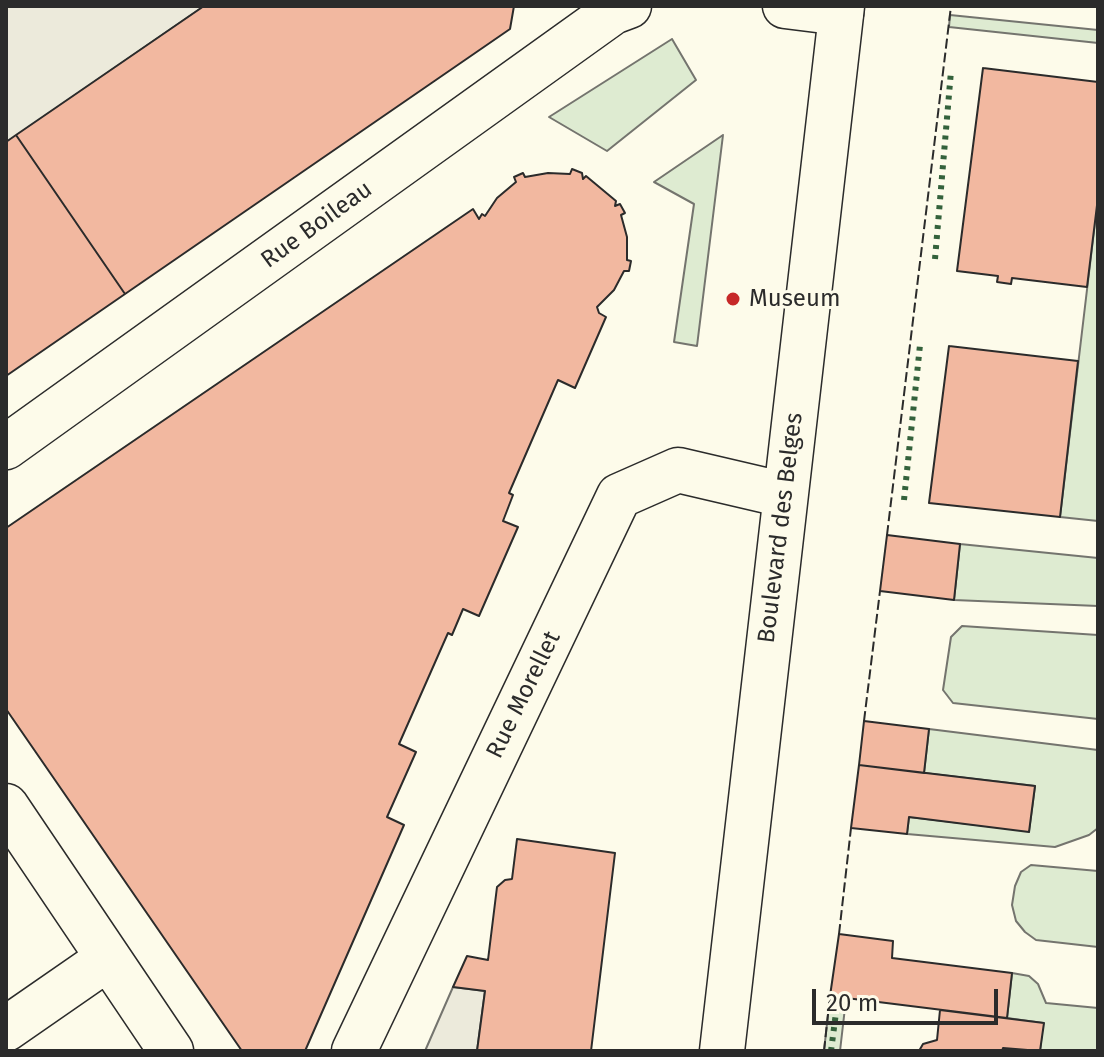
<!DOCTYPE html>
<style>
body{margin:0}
#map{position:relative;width:1104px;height:1057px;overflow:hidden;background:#fdfbea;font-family:"Fira Sans",sans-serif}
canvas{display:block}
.frame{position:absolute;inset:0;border:8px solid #2b2b2b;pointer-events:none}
.scale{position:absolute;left:812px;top:989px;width:186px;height:36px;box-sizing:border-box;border:4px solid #2b2b2b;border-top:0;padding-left:10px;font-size:24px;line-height:28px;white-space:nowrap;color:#2b2b2b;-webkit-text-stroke:6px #fdfbea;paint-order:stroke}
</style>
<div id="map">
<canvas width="1104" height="1057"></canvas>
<div class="frame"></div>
<div class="scale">20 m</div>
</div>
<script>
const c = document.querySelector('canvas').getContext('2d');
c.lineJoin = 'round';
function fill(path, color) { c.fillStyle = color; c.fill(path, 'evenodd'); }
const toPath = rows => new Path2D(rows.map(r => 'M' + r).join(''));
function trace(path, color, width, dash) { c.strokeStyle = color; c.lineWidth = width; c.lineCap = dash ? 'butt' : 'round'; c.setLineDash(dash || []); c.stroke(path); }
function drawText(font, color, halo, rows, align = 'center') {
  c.font = font + ' "Fira Sans",sans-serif'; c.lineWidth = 6; c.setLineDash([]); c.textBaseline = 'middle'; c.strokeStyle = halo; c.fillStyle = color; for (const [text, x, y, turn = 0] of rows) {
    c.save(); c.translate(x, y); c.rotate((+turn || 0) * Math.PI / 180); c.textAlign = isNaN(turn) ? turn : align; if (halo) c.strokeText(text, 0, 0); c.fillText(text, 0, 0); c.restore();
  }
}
const green = toPath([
 [950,15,1098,30,1098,43,949,27,950,15],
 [672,39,696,80,607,151,549,117,672,39],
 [723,135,697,346,674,342,694,204,654,182,723,135],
 [1098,197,1098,521,1060,517,1098,197],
 [960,544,1098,558,1098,606,954,600,960,544],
 [962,626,1098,635,1098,719,953,703,943,690,951,637,962,626],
 [929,729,1098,750,1098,828,1089,835,1055,847,907,834,909,817,1029,831,1035,786,924,773,929,729],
 [1031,865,1098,871,1098,947,1036,940,1025,932,1016,921,1012,905,1015,886,1021,872,1031,865],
 [1012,973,1029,976,1038,984,1046,1003,1098,1008,1098,1051,1040,1051,1043,1023,1007,1018,1012,973],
 [830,996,846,999,840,1051,824,1051,830,996]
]);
const parking = toPath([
 [6,6,204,6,6,143,6,6],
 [453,987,485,991,477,1051,425,1051,453,987]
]);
const building = toPath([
 [204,6,514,6,510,29,125,294,16,135,204,6],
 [983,68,1098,82,1098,197,1087,287,1012,278,1011,284,997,282,998,276,957,271,983,68],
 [16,135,125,294,6,376,6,142,16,135],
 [572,169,582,173,583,179,586,176,616,201,615,206,620,204,625,213,621,215,627,237,627,260,631,261,629,271,624,271,614,290,597,307,599,313,606,317,575,388,558,380,509,493,513,495,503,521,518,527,479,616,463,609,452,635,448,633,399,744,416,752,387,817,404,825,305,1051,242,1051,6,709,6,528,473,209,479,219,482,214,485,216,497,198,516,182,514,177,523,173,525,177,548,173,570,174,572,169],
 [949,346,1078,361,1060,517,929,503,949,346],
 [887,535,960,544,954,600,880,591,887,535],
 [864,721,929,729,924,773,859,765,864,721],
 [859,765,1035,786,1029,832,909,817,907,834,851,828,859,765],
 [517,839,615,853,591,1051,477,1051,485,991,453,987,467,956,488,960,497,887,505,880,512,879,517,839],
 [839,934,893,941,892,958,1012,973,1007,1018,830,996,839,934],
 [940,1010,1044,1023,1040,1051,1003,1048,1002,1051,919,1051,923,1044,937,1040,940,1010]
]);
const minor = toPath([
 [785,6,841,13],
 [6,447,613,12,629,6],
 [6,806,171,1051],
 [6,1029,107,959],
 [354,1051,619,496,678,470,785,495]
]);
const secondary = toPath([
 [722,1051,842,6]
]);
const hedge = toPath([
 [935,259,951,71],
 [904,500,920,345],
 [831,1051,838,997]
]);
const fence = toPath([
 [887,535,951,6],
 [864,721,880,591],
 [839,934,851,828],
 [824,1051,830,996]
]);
const markers = [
 [733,299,8,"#c62828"]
];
const streetNames = [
 ["Rue Boileau",317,225,-36],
 ["Boulevard des Belges",781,528,-83],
 ["Rue Morellet",524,695,-64]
];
const poiNames = [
 ["Museum",749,299]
];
fill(green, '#deebd1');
trace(green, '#74746e', 2);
fill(parking, '#eceadb');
trace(parking, '#74746e', 2);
fill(building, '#f2b8a0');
trace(building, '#2b2b2b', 2);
trace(minor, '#2b2b2b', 47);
trace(secondary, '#2b2b2b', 47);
trace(minor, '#fdfbea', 44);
trace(secondary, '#fdfbea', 44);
trace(hedge, '#34623c', 6, [4, 6]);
trace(fence, '#2b2b2b', 2, [10, 4]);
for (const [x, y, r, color] of markers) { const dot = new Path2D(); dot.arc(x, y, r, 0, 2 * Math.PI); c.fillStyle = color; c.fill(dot); trace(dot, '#fdfbea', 3); }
drawText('24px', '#2b2b2b', '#fdfbea', streetNames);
drawText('24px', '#2b2b2b', '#fdfbea', poiNames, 'left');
</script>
